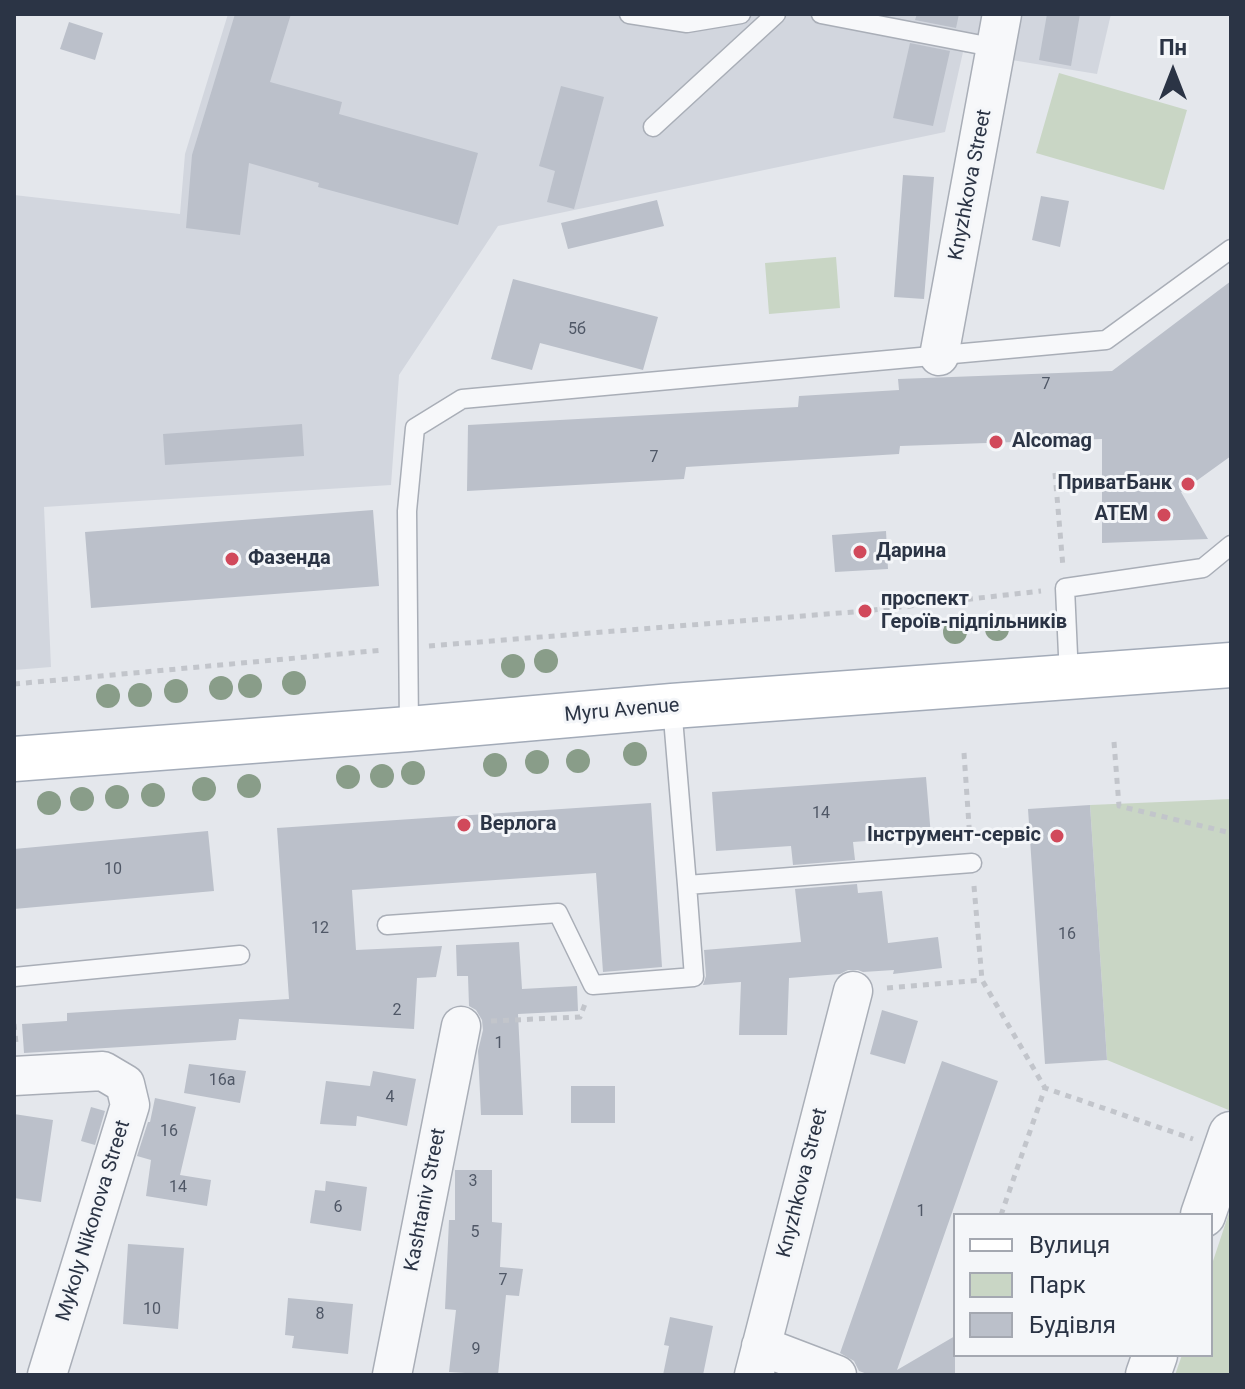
<!DOCTYPE html>
<meta charset="utf-8">
<style>
body{margin:0}
#map{position:relative;width:1245px;height:1389px;overflow:hidden;background:#e4e7ec;font-family:Roboto,sans-serif}
canvas{display:block}
.frame{position:absolute;inset:0;border:16px solid #2b3445;pointer-events:none}
.legend{position:absolute;left:953px;top:1213px;width:260px;height:144px;box-sizing:border-box;background:#f4f6f9;border:2px solid #a4a8b1;margin:0;padding:10px 14px;list-style:none;font-size:24px;color:#2b3445}
.legend li{display:flex;align-items:center;gap:16px;height:40px}
.legend b{width:40px;border:2px solid #a4a8b1}
.north{position:absolute;left:1133px;top:32px;width:80px;height:80px;-webkit-text-stroke:6px #f4f6f9;paint-order:stroke;rotate:0deg;font-size:22px;font-weight:700;line-height:32px;text-align:center;color:#2b3445}
.north::after{content:'';display:block;margin:auto;width:28px;height:36px;background:#2b3445;clip-path:polygon(50% 0,100% 100%,50% 72%,0 100%)}
</style>
<div id="map">
<canvas width="1245" height="1389"></canvas>
<div class="frame"></div>
<ul class="legend">
<li><b style="height:10px;background:#fff"></b>Вулиця</li>
<li><b style="height:22px;background:#c9d6c5"></b>Парк</li>
<li><b style="height:22px;background:#bbc0ca"></b>Будівля</li>
</ul>
<div class="north">Пн</div>
</div>
<script>
const c = document.querySelector('canvas').getContext('2d');
c.lineJoin = 'round';
function fill(path, color) { c.fillStyle = color; c.fill(path, 'evenodd'); }
const toPath = rows => new Path2D(rows.map(r => 'M' + r).join(''));
function trace(path, color, width, dash) { c.strokeStyle = color; c.lineWidth = width; c.lineCap = dash ? 'butt' : 'round'; c.setLineDash(dash || []); c.stroke(path); }
function drawText(font, color, halo, rows, align = 'center') {
  c.font = font + ' Roboto,sans-serif'; c.lineWidth = 6; c.setLineDash([]); c.textBaseline = 'middle'; c.strokeStyle = halo; c.fillStyle = color; for (const [text, x, y, turn = 0] of rows) {
    c.save(); c.translate(x, y); c.rotate((+turn || 0) * Math.PI / 180); c.textAlign = isNaN(turn) ? turn : align; if (halo) c.strokeText(text, 0, 0); c.fillText(text, 0, 0); c.restore();
  }
}
const built = toPath([
 [228,14,1111,14,1097,74,963,52,945,132,498,226,399,375,391,485,44,507,51,667,14,670,14,195,180,214,185,154]
]);
const green = toPath([
 [1059,73,1187,110,1164,190,1036,153],
 [836,257,840,308,769,314,765,263],
 [1231,799,1231,1111,1107,1060,1090,805],
 [1231,1207,1231,1375,1175,1375,1182,1355,1211,1355,1211,1267]
]);
const building = toPath([
 [235,14,291,14,270,82,342,102,339,114,478,153,458,225,318,187,319,183,249,163,240,235,186,228,192,155],
 [917,14,959,14,956,28,915,20],
 [1047,14,1080,14,1071,66,1039,60],
 [69,22,103,33,95,60,60,49],
 [910,43,950,51,933,126,893,118],
 [561,86,604,97,574,209,547,202,555,171,539,166],
 [903,175,934,177,924,299,894,297],
 [1041,196,1069,201,1060,247,1032,240],
 [657,200,664,226,568,249,561,223],
 [513,279,658,317,643,370,540,343,532,370,491,359],
 [1231,281,1231,456,1181,492,1208,539,1102,543,1102,439,900,446,899,454,686,467,684,479,467,491,468,425,798,407,799,396,899,390,898,379,1112,371],
 [302,424,304,456,165,465,163,434],
 [373,510,379,586,91,608,85,532],
 [886,531,888,569,835,572,832,535],
 [926,777,931,836,853,842,855,860,793,865,791,846,716,851,712,792],
 [651,803,662,967,603,972,596,873,352,890,356,950,442,946,436,977,417,978,414,1029,239,1019,236,1040,24,1053,22,1024,67,1021,67,1013,289,999,277,828],
 [1090,805,1107,1060,1045,1064,1028,809],
 [208,831,214,891,14,909,14,849],
 [857,884,858,893,882,891,888,943,938,937,942,968,893,974,894,970,863,972,858,970,848,970,840,974,789,978,787,1035,739,1035,741,982,703,985,706,976,704,950,801,942,795,889],
 [519,942,522,989,577,986,578,1011,518,1014,523,1115,481,1115,478,1051,483,1030,482,1020,476,1010,469,1006,468,976,457,976,456,945],
 [882,1010,918,1021,905,1064,870,1054],
 [942,1061,998,1081,897,1370,955,1336,955,1375,870,1375,859,1371,854,1361,840,1353],
 [189,1064,246,1071,240,1103,184,1093],
 [373,1071,416,1079,407,1126,357,1116,356,1126,320,1124,326,1081,370,1086],
 [571,1086,615,1086,615,1123,571,1123],
 [155,1098,196,1107,180,1175,211,1180,207,1206,146,1196,151,1160,137,1156,148,1122,150,1122],
 [91,1107,105,1111,95,1145,81,1141],
 [14,1114,53,1120,41,1202,14,1198],
 [455,1170,492,1170,492,1222,502,1223,500,1267,523,1269,519,1296,506,1295,498,1375,449,1372,456,1310,445,1309,449,1220,455,1220],
 [326,1181,367,1187,361,1231,310,1223,315,1190,325,1191],
 [128,1244,184,1248,178,1329,123,1324],
 [288,1298,353,1304,348,1354,292,1348,294,1336,285,1335],
 [670,1317,713,1326,703,1375,663,1375,669,1346,664,1345]
]);
const path = toPath([
 [1055,473,1063,567],
 [429,646,865,611,1041,591],
 [14,684,383,650],
 [1114,742,1119,806,1231,833],
 [964,753,970,840],
 [974,886,982,980,1045,1088],
 [887,988,982,980],
 [491,1021,580,1017,585,1004],
 [14,1024,16,1043],
 [1001,1215,1045,1088,1193,1139]
]);
const service = toPath([
 [629,14,687,23,741,14],
 [821,14,997,48],
 [653,127,776,14],
 [1069,677,1065,588,1203,568,1231,545],
 [672,706,687,885],
 [409,729,407,511,415,428,462,399,1106,340,1231,249],
 [387,925,558,913,593,985,694,977,687,885,972,863],
 [14,977,240,955]
]);
const minor = toPath([
 [939,356,1002,14],
 [14,1076,103,1071,125,1084,130,1105,47,1375],
 [761,1346,837,1375],
 [392,1375,461,1026],
 [754,1375,853,991]
]);
const tertiary = toPath([
 [1203,1215,1231,1134],
 [1148,1375,1155,1355]
]);
const primary = toPath([
 [14,759,409,729,672,706,1231,665]
]);
const trees = [
 [997,629],
 [955,632],
 [546,661],
 [513,666],
 [294,683],
 [250,686],
 [221,688],
 [176,691],
 [140,695],
 [108,696],
 [635,754],
 [578,761],
 [537,762],
 [495,765],
 [413,773],
 [382,776],
 [348,777],
 [249,786],
 [204,789],
 [153,795],
 [117,797],
 [82,799],
 [49,803]
];
const markers = [
 [996,442,8,"#d1495b"],
 [1188,484,8,"#d1495b"],
 [1164,515,8,"#d1495b"],
 [860,552,8,"#d1495b"],
 [232,559,8,"#d1495b"],
 [865,611,8,"#d1495b"],
 [464,825,8,"#d1495b"],
 [1057,836,8,"#d1495b"]
];
const numberNames = [
 ["5б",577,330],
 ["7",1046,385],
 ["7",654,458],
 ["14",821,814],
 ["10",113,870],
 ["12",320,929],
 ["16",1067,935],
 ["2",397,1011],
 ["1",499,1044],
 ["16а",222,1081],
 ["4",390,1098],
 ["16",169,1132],
 ["3",473,1182],
 ["14",178,1188],
 ["6",338,1208],
 ["1",921,1212],
 ["5",475,1233],
 ["7",503,1281],
 ["10",152,1310],
 ["8",320,1315],
 ["9",476,1350]
];
const streetNames = [
 ["Knyzhkova Street",971,185,-79],
 ["Myru Avenue",622,711,-5],
 ["Knyzhkova Street",803,1183,-76],
 ["Kashtaniv Street",426,1200,-79],
 ["Mykoly Nikonova Street",94,1221,-73]
];
const poiNames = [
 ["Alcomag",1012,442],
 ["ПриватБанк",1172,484,"right"],
 ["АТЕМ",1148,515,"right"],
 ["Дарина",876,552],
 ["Фазенда",248,559],
 ["проспект",881,600],
 ["Героїв-підпільників",881,623],
 ["Beрлога",480,825],
 ["Інструмент-сервіс",1041,836,"right"]
];
fill(built, '#d2d6de');
fill(green, '#c9d6c5');
fill(building, '#bbc0ca');
trace(service, '#a9aeb7', 21);
trace(minor, '#a9aeb7', 41);
trace(tertiary, '#a9aeb7', 47);
trace(primary, '#a3abb8', 47);
trace(path, '#c2c5cb', 5, [6, 6]);
trace(service, '#f7f8fa', 18);
trace(minor, '#f7f8fa', 38);
trace(tertiary, '#f7f8fa', 44);
trace(primary, '#fff', 44);
c.fillStyle = '#899d89';
for (const [x, y] of trees) { c.beginPath(); c.arc(x, y, 12, 0, 2 * Math.PI); c.fill(); }
for (const [x, y, r, color] of markers) { const dot = new Path2D(); dot.arc(x, y, r, 0, 2 * Math.PI); c.fillStyle = color; c.fill(dot); trace(dot, '#f4f6f9', 3); }
drawText('16px', '#4f5766', null, numberNames);
drawText('20px', '#2b3445', '#f4f6f9', streetNames);
drawText('bold 20px', '#2b3445', '#f4f6f9', poiNames, 'left');
</script>
